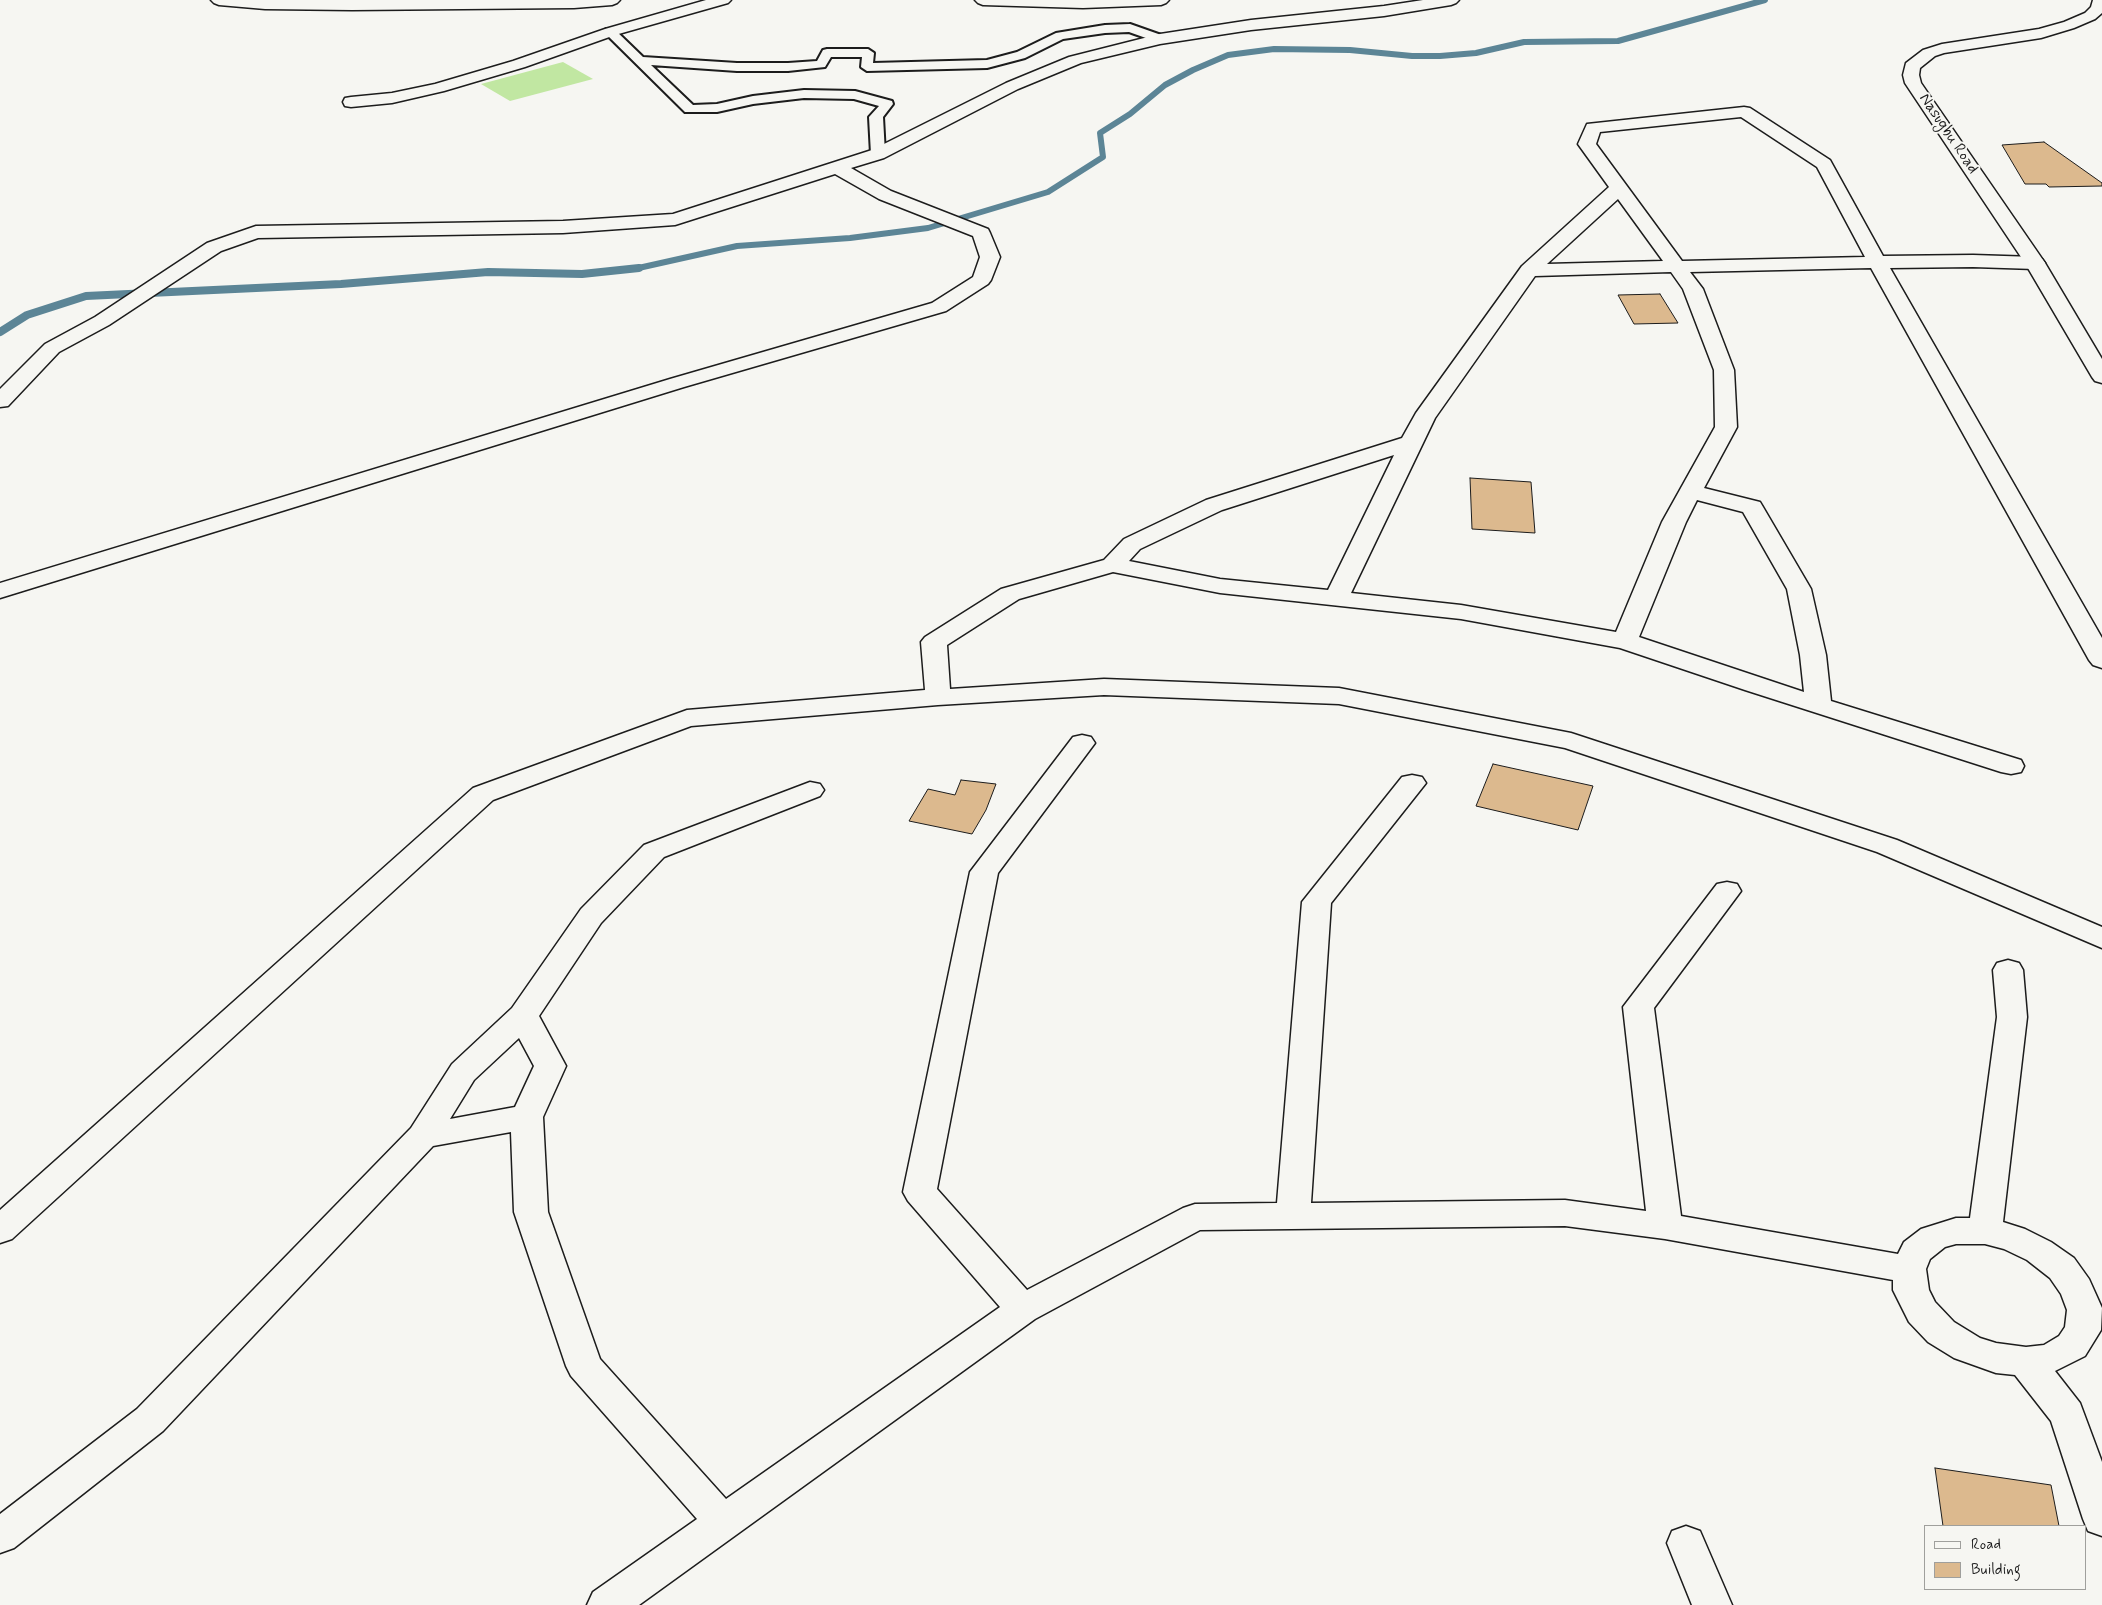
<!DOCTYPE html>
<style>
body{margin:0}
#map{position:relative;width:2102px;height:1605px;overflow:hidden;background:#f6f6f2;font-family:Mynerve,sans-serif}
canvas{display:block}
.legend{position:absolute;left:1924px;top:1525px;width:162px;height:65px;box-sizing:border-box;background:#f6f6f2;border:1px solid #9f9f9c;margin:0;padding:6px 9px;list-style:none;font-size:15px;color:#1c1c1c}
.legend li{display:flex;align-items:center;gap:10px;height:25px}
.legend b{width:25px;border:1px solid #9f9f9c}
</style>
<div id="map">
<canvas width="2102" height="1605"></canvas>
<ul class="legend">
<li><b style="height:6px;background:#f6f6f2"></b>Road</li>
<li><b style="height:14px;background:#dcb98e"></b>Building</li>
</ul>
</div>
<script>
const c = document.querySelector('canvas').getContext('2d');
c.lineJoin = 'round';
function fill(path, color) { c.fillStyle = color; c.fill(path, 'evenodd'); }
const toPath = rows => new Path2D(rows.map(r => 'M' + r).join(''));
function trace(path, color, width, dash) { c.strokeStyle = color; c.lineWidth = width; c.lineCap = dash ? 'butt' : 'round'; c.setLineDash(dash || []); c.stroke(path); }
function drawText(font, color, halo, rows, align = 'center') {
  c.font = font + ' Mynerve,sans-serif'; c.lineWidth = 4; c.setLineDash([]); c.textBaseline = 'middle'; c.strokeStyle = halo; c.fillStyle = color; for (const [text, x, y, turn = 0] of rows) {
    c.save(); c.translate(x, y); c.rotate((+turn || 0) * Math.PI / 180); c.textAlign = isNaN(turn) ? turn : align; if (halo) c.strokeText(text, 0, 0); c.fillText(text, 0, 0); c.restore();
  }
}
const green = toPath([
 [563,62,593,79,510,101,481,84]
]);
const streamFar1 = toPath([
 [634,269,737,246,850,238,928,228,1048,192,1103,157,1100,133,1130,114,1165,85,1193,70,1228,55,1274,49,1350,50,1412,56,1440,56,1476,53,1524,42,1618,41,1765,0]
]);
const stream = toPath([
 [0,332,27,315,86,296,341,284,488,272,582,274,639,268]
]);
const building = toPath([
 [2044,142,2102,183,2102,186,2049,187,2046,184,2025,184,2002,145,2044,142],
 [1660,294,1678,323,1634,324,1618,295,1660,294],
 [1470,478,1531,482,1535,533,1472,529,1470,478],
 [1493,764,1593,786,1578,830,1476,806,1493,764],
 [961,780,996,784,986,810,972,834,909,821,928,789,955,795,961,780],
 [1935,1468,2051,1485,2059,1526,1943,1526,1935,1468]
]);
const lane = toPath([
 [1130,24,1164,36,1166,39,1160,43,1129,32,1105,33,1063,39,1025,58,987,68,867,71,861,67,862,57,831,57,825,67,788,71,737,71,651,65,693,105,717,104,753,96,804,90,855,91,892,101,893,104,883,117,885,154,878,158,871,154,869,117,879,106,854,99,804,98,753,104,717,112,685,112,604,32,606,29,614,29,643,57,737,63,788,63,817,61,823,50,827,49,868,49,874,53,873,63,987,60,1017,52,1056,33,1105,25,1130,24]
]);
const street = toPath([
 [706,0,731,0,728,3,615,35,525,67,444,91,392,103,351,107,345,106,343,102,345,98,351,97,392,93,435,84,513,61,605,29,706,0],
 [1423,0,1459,0,1456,3,1451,5,1384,16,1251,30,1160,44,1081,63,1018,89,884,158,851,168,891,191,988,229,990,233,1000,257,991,280,988,284,946,311,684,387,0,598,0,583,670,379,932,303,973,277,980,257,973,236,879,199,835,174,675,225,563,233,258,238,221,251,109,325,59,352,8,406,0,407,0,389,45,344,95,317,207,243,256,226,563,221,673,214,872,150,1006,83,1069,57,1160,34,1251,20,1384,6,1423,0],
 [1744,107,1750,108,1830,160,1883,256,1973,255,2035,257,2042,259,2045,263,2042,267,2035,269,1973,267,1890,268,2102,638,2102,668,2093,665,2089,660,1871,268,1690,272,1703,289,1734,370,1737,427,1704,488,1760,502,1763,507,1811,589,1826,655,1831,701,2021,760,2024,766,2021,772,2011,774,2001,772,1745,690,1620,648,1461,619,1220,593,1113,572,1019,599,947,645,950,689,1104,679,1339,688,1571,733,1897,840,2102,927,2102,948,1877,852,1565,748,1339,704,1104,695,938,705,691,726,493,800,12,1239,0,1243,0,1210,473,788,687,710,925,690,921,642,925,637,1001,589,1104,560,1124,539,1206,500,1402,438,1416,413,1522,266,1609,187,1578,144,1587,124,1744,107],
 [1741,117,1817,167,1865,257,1682,261,1596,144,1600,132,1741,117],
 [1618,199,1663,261,1547,264,1618,199],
 [1671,272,1683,289,1714,370,1715,427,1662,522,1616,632,1461,605,1351,593,1435,418,1535,276,1671,272],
 [1394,455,1328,590,1220,579,1129,561,1140,549,1222,510,1394,455],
 [1697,500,1743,512,1787,589,1800,655,1804,692,1639,637,1686,522,1697,500],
 [1082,735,1091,737,1095,743,998,873,937,1189,1027,1290,1183,1208,1195,1204,1277,1203,1302,902,1402,777,1412,775,1422,777,1426,783,1331,903,1311,1203,1565,1200,1646,1211,1623,1007,1717,884,1727,882,1737,884,1741,891,1654,1008,1681,1216,1898,1254,1904,1242,1921,1229,1956,1218,1970,1218,1997,1017,1993,970,1997,963,2008,960,2019,963,2023,970,2027,1017,2003,1222,2025,1229,2051,1242,2074,1258,2089,1279,2102,1308,2101,1330,2085,1356,2055,1371,2080,1403,2102,1462,2102,1536,2088,1531,2083,1519,2051,1421,2015,1375,1996,1373,1954,1358,1928,1342,1909,1322,1893,1290,1893,1280,1665,1239,1565,1226,1200,1230,1035,1319,639,1605,587,1605,593,1592,697,1519,571,1376,566,1366,514,1212,511,1132,433,1146,163,1431,14,1548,0,1553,0,1514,137,1409,411,1128,452,1064,512,1008,581,909,644,845,810,782,820,784,824,790,820,796,664,857,601,923,539,1016,566,1066,543,1117,548,1212,600,1359,726,1499,1000,1307,908,1201,903,1192,970,872,1073,737,1082,735],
 [519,1038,534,1066,515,1107,450,1119,474,1080,519,1038],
 [1956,1244,1985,1244,2004,1249,2027,1260,2050,1278,2061,1294,2067,1310,2065,1327,2059,1336,2044,1345,2026,1347,1996,1343,1980,1338,1954,1322,1935,1302,1929,1290,1926,1269,1930,1259,1945,1247,1956,1244],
 [1686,1526,1700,1531,1732,1605,1692,1605,1667,1543,1672,1531,1686,1526]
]);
const primary = toPath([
 [211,0,620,0,617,3,612,5,574,8,352,10,265,9,219,5,214,3,211,0],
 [975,0,1169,0,1166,3,1161,5,1083,8,983,5,978,3,975,0],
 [2093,0,2102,0,2102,13,2095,19,2074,28,2041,38,1944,53,1935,56,1920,68,1919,75,1921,83,2045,263,2102,359,2102,383,2095,381,2092,377,2025,263,1905,83,1903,75,1906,63,1923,50,1942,44,2039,29,2064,22,2085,13,2091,7,2093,0]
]);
const farStreetnames = [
 ["Nasugbu Road",1948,134,56]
];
fill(green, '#c1e7a2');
trace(streamFar1, '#5c8596', 6);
trace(stream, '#5c8596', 8);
fill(building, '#dcb98e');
trace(building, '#1c1c1c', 1);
trace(lane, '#1c1c1c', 4);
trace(street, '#1c1c1c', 3);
trace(primary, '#1c1c1c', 3);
fill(lane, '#f6f6f2');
fill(street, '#f6f6f2');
fill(primary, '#f6f6f2');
drawText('16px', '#1c1c1c', '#f6f6f2', farStreetnames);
</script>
